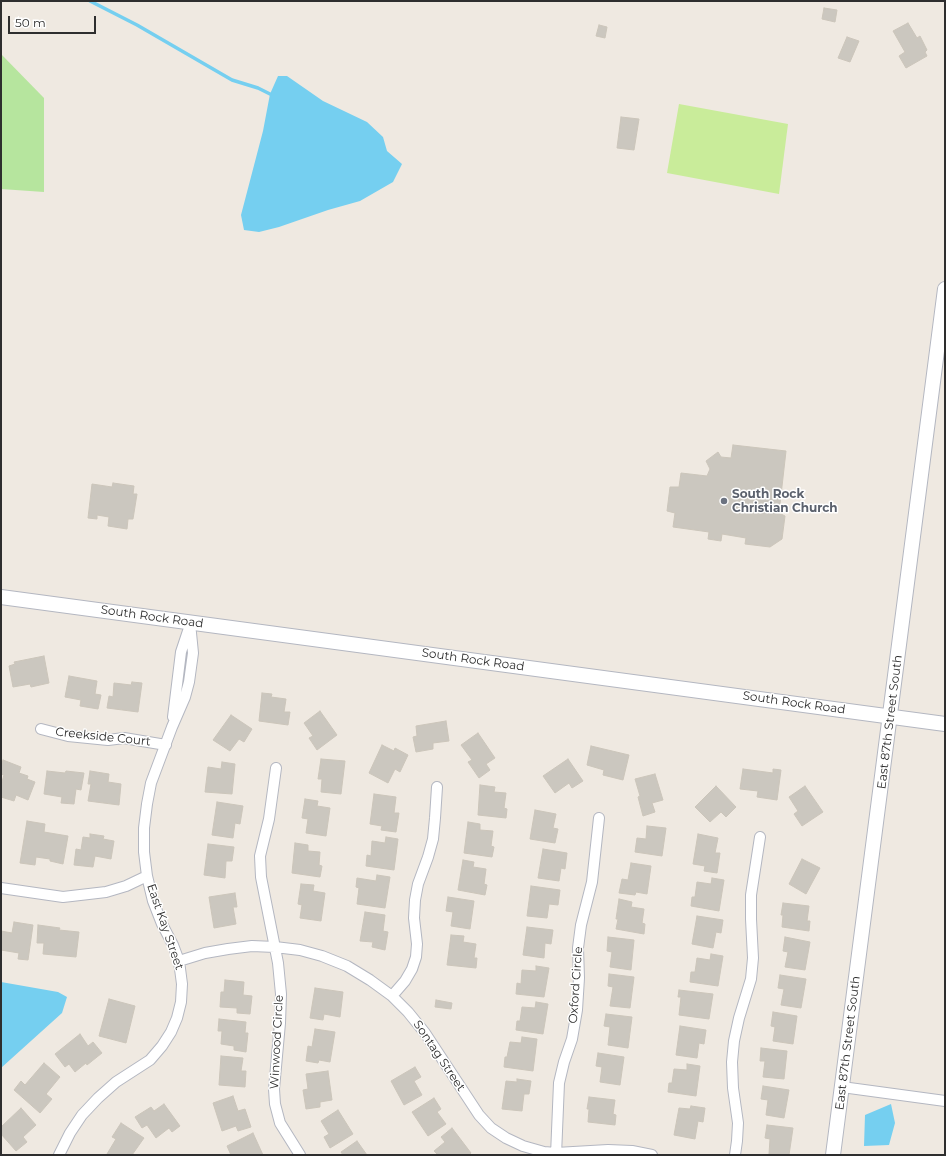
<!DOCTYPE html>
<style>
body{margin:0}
#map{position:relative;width:946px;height:1156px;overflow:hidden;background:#efe9e1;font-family:Montserrat,sans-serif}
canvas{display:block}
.frame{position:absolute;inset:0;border:2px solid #2e2e2e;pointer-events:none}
.scale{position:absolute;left:8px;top:16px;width:88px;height:18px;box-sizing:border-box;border:2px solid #2e2e2e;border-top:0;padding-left:5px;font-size:12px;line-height:14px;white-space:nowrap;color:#2e2e2e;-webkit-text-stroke:3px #fff;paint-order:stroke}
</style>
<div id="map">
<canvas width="946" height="1156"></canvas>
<div class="frame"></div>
<div class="scale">50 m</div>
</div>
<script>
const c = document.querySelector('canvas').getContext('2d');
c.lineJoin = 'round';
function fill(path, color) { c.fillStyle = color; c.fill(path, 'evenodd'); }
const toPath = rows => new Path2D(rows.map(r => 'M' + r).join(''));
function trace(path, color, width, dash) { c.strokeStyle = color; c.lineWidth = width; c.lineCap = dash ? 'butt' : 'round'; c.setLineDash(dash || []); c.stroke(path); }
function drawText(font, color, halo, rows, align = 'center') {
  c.font = font + ' Montserrat,sans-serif'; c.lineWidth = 3; c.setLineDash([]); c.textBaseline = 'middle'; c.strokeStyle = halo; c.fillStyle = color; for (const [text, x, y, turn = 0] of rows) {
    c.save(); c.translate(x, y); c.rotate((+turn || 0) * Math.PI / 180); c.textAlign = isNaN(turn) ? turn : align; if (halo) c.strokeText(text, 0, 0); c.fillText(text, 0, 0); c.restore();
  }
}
const green = toPath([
 [1,54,44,98,44,192,1,189]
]);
const pitch = toPath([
 [679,104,788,124,779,194,667,173]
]);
const water = toPath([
 [278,76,287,76,323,101,367,122,383,137,387,151,402,164,393,182,360,201,328,210,279,227,259,232,244,230,241,215,263,131,270,94],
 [1,982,58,992,67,997,62,1013,1,1068],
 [891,1104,895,1123,889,1145,864,1146,865,1115]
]);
const stream = toPath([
 [90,1,137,25,232,80,258,88,270,94]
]);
const building = toPath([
 [824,8,837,10,835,22,822,19,824,8],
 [908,23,917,38,920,36,927,50,925,52,927,56,906,68,899,56,905,52,893,31,908,23],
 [599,25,607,27,605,38,596,36,599,25],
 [847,37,859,41,850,62,838,58,847,37],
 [621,117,639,119,634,150,617,148,621,117],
 [733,445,786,451,779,513,785,516,782,539,770,547,745,544,746,538,722,534,721,541,708,539,709,532,673,527,675,513,667,511,670,487,679,487,681,473,707,476,710,469,706,461,718,452,721,457,731,458,733,445],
 [113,483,134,486,133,494,137,494,133,519,128,519,127,529,108,526,109,517,97,515,97,519,88,518,92,484,112,487,113,483],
 [44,656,49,683,31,687,30,684,13,687,9,666,15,664,14,662,44,656],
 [69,676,97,681,95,694,101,695,98,709,80,706,81,700,65,697,69,676],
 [132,682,142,683,138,712,107,708,109,696,113,697,114,683,131,685,132,682],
 [262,693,272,694,271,697,286,699,284,712,290,712,288,725,259,721,262,693],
 [320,711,337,735,317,750,309,738,313,736,304,723,320,711],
 [231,715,252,729,244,742,239,739,230,751,213,740,231,715],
 [446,721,449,741,433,743,433,749,416,752,413,737,417,736,416,726,446,721],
 [478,733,495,758,486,764,490,770,479,778,468,762,472,760,461,745,478,733],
 [382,745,394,751,395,748,408,755,400,772,395,769,388,783,369,773,382,745],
 [591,746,629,755,623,780,603,775,604,770,587,765,591,746],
 [321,759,345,761,341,794,321,792,322,779,318,779,321,759],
 [568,759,583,781,572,788,569,783,555,793,543,776,568,759],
 [3,760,21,767,19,773,28,776,27,779,35,782,28,800,16,795,14,801,1,797,1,785,4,775,1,774,1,765,3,760],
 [222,762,235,764,232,794,205,792,208,767,221,769,222,762],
 [743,769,773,773,773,769,781,770,777,800,757,797,758,791,740,789,743,769],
 [47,771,65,773,66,771,84,773,81,790,76,789,74,804,61,803,62,797,44,794,47,771],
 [90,771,109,774,108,782,121,784,119,805,88,801,91,784,88,784,90,771],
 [655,774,663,800,652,803,655,812,643,816,638,797,640,796,635,779,655,774],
 [480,785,495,787,494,792,506,793,504,808,507,809,506,818,478,815,480,785],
 [716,786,736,807,726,817,721,812,710,822,695,807,716,786],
 [805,786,823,812,802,826,794,814,798,811,789,797,805,786],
 [374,794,396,797,394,813,399,813,396,832,381,830,382,826,370,824,374,794],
 [305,799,318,801,317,806,330,808,326,836,306,833,308,819,302,818,305,799],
 [217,802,243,806,240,824,235,823,233,838,212,835,217,802],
 [535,810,556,814,553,828,558,829,555,843,530,839,535,810],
 [27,821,45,824,44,832,68,836,63,864,50,861,50,859,36,857,35,865,20,863,27,821],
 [468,822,480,824,480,830,493,831,491,846,494,847,492,857,464,853,468,822],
 [647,826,666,828,662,856,635,852,637,838,646,839,647,826],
 [90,834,104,836,103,839,114,841,111,859,95,856,93,867,74,865,76,849,81,850,83,837,90,838,90,834],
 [698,834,718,838,715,853,720,853,717,873,704,871,705,866,693,864,698,834],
 [386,837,398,839,394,870,366,866,367,855,371,856,372,841,385,843,386,837],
 [295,843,308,845,308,851,320,852,319,865,322,866,320,877,292,873,295,843],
 [208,844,234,847,232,861,226,861,225,878,204,875,208,844],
 [543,849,567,853,565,869,561,868,559,881,538,878,543,849],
 [802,859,820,868,806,894,789,884,802,859],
 [463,860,474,862,473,867,486,869,484,884,487,885,485,895,458,890,463,860],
 [631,863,651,866,647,894,636,892,635,895,619,893,622,879,628,880,631,863],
 [377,875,390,877,385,908,357,904,359,888,356,887,357,878,376,881,377,875],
 [712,878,724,880,719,911,691,906,692,897,695,897,697,882,711,884,712,878],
 [301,884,314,885,313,891,325,893,321,921,300,918,302,905,298,904,301,884],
 [531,886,560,890,558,905,549,904,547,918,527,916,531,886],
 [235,893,237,907,233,907,236,924,214,928,209,897,235,893],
 [448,897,474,901,470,929,451,926,453,912,446,911,448,897],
 [619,899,632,902,631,907,644,909,642,923,645,924,644,934,616,929,618,919,616,919,619,899],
 [783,903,809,906,807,921,810,921,809,931,782,927,783,915,781,915,783,903],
 [365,912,385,915,383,931,388,932,385,950,372,947,373,942,360,941,365,912],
 [697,916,723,920,721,933,716,932,713,948,692,944,697,916],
 [14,922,33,925,28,960,18,959,19,953,1,950,1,931,12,933,14,922],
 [38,925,60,928,59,930,79,932,76,957,43,954,44,943,37,943,38,925],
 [527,927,553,930,551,944,545,943,544,958,523,955,527,927],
 [451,935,464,936,463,942,476,944,474,958,477,958,476,968,447,965,451,935],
 [608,937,634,940,631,970,610,967,612,952,607,951,608,937],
 [785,937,810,942,805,970,785,967,788,952,783,951,785,937],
 [711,954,723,956,718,986,690,982,691,972,695,972,697,958,710,960,711,954],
 [536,966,549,968,544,997,516,994,517,983,521,984,522,970,536,971,536,966],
 [609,974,634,977,630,1008,610,1006,613,987,608,986,609,974],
 [780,975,806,979,801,1008,781,1005,784,989,778,988,780,975],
 [225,980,244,982,243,995,252,996,250,1014,237,1013,237,1008,220,1007,221,992,224,992,225,980],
 [315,988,343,992,340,1017,324,1014,323,1020,310,1018,315,988],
 [679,990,713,994,709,1019,679,1015,681,997,678,997,679,990],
 [109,999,135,1006,126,1043,99,1036,109,999],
 [436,1000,452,1003,451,1009,435,1007,436,1000],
 [536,1002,548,1004,543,1034,516,1030,517,1021,520,1021,522,1007,535,1008,536,1002],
 [773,1012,797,1016,793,1044,773,1041,775,1027,771,1026,773,1012],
 [606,1014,632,1017,628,1048,608,1045,610,1027,604,1026,606,1014],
 [219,1019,246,1022,245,1033,248,1033,246,1052,234,1050,234,1046,221,1044,222,1031,218,1031,219,1019],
 [680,1026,706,1030,704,1044,699,1043,697,1058,676,1055,680,1026],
 [315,1029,335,1032,330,1062,319,1060,318,1063,306,1061,308,1046,312,1047,315,1029],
 [80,1034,88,1046,93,1042,102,1053,87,1065,86,1063,75,1072,69,1064,65,1067,55,1054,80,1034],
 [522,1037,537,1039,533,1071,504,1067,505,1057,507,1057,510,1042,521,1043,522,1037],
 [761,1048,787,1051,784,1079,763,1077,765,1061,760,1061,761,1048],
 [598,1053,624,1057,620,1085,600,1082,602,1067,596,1066,598,1053],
 [221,1056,243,1058,241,1071,246,1071,245,1087,219,1085,221,1056],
 [44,1063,60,1077,46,1094,52,1099,40,1113,14,1090,21,1081,25,1085,44,1063],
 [687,1064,700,1066,696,1096,668,1092,669,1083,672,1083,674,1069,687,1070,687,1064],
 [415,1067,421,1077,414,1081,422,1095,404,1105,391,1081,415,1067],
 [328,1071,332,1100,320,1102,320,1107,306,1109,303,1090,308,1089,306,1074,328,1071],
 [517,1079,531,1081,529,1094,524,1094,522,1111,502,1109,506,1081,517,1082,517,1079],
 [763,1086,789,1090,784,1118,766,1115,768,1100,761,1099,763,1086],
 [233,1096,238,1111,245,1109,251,1127,238,1131,236,1126,222,1131,213,1103,233,1096],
 [589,1097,615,1100,613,1114,616,1115,615,1125,588,1122,589,1109,587,1109,589,1097],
 [434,1098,441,1109,437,1112,446,1124,428,1136,412,1112,434,1098],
 [164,1104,180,1126,172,1132,169,1128,156,1138,147,1125,142,1128,135,1117,151,1107,154,1111,164,1104],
 [691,1106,705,1108,703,1122,698,1121,695,1139,674,1135,679,1108,690,1109,691,1106],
 [21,1108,36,1125,23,1137,27,1142,16,1151,1,1134,1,1127,21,1108],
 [338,1110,353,1134,330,1148,324,1137,329,1134,321,1121,338,1110],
 [121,1123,144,1138,132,1155,109,1155,107,1154,116,1139,112,1137,121,1123],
 [767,1125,793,1128,789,1155,769,1154,770,1139,765,1138,767,1125],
 [452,1128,471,1153,469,1155,438,1155,434,1151,445,1142,441,1137,452,1128],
 [253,1133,263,1155,231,1155,227,1146,253,1133],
 [357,1141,367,1155,343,1155,341,1152,357,1141]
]);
const street = toPath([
 [173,717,181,652,189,628],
 [41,729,68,736,108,740,124,738,166,745],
 [276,768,269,819,260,856,261,877,278,963,281,994,280,1023,274,1089,275,1104,280,1123,300,1155],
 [1,888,63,897,106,892,126,886,147,876],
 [179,961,205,953,228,949,252,946,275,947,300,950,322,956,347,966,370,980,392,996,408,1012,425,1033,479,1115,491,1128,506,1138,523,1146,544,1152,556,1153,608,1150,632,1151,652,1155],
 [392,996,405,981,412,969,416,957,417,944,414,918,415,900,418,884,428,857,433,839,435,818,437,787],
 [842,1087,945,1101],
 [59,1155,70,1133,82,1115,98,1098,116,1082,150,1060,162,1046,171,1032,177,1018,181,1002,182,984,179,961,173,945,162,924,153,901,147,876,144,852,144,828,147,804,151,783,172,727,185,697,189,682,193,653,190,623],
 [556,1155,559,1083,564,1062,572,1039,577,1010,579,978,578,948,581,925,592,882,599,818],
 [735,1155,737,1141,738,1123,733,1088,732,1062,734,1041,739,1018,751,979,753,958,751,919,751,895,760,837]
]);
const secondary = toPath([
 [1,597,945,724],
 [833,1155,945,289]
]);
const markers = [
 [724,501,4,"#6b7280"]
];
const worshipNames = [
 ["South Rock",732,494],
 ["Christian Church",732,508]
];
const streetNames = [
 ["South Rock Road",152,617,8],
 ["South Rock Road",473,660,8],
 ["South Rock Road",794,703,8],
 ["East 87th Street South",890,722,-83],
 ["Creekside Court",103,737,6],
 ["East Kay Street",165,927,71],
 ["Oxford Circle",576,985,-86],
 ["Winwood Circle",277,1042,-87],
 ["East 87th Street South",848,1043,-83],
 ["Sontag Street",439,1056,56]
];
fill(green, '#b6e59e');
fill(pitch, '#c9ec9a');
fill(water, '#75cff0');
trace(stream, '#75cff0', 3.5);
fill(building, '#cbc7bf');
trace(building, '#cbc5ba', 1);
trace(street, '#b4b7c1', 12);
trace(secondary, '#b4b7c1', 16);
trace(street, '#fff', 10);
trace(secondary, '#fff', 14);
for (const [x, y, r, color] of markers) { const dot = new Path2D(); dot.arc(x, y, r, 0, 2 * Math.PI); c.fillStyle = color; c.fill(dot); trace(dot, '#fff', 1.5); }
drawText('bold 12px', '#5b616d', '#fff', worshipNames, 'left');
drawText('12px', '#2e2e2e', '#fff', streetNames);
</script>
